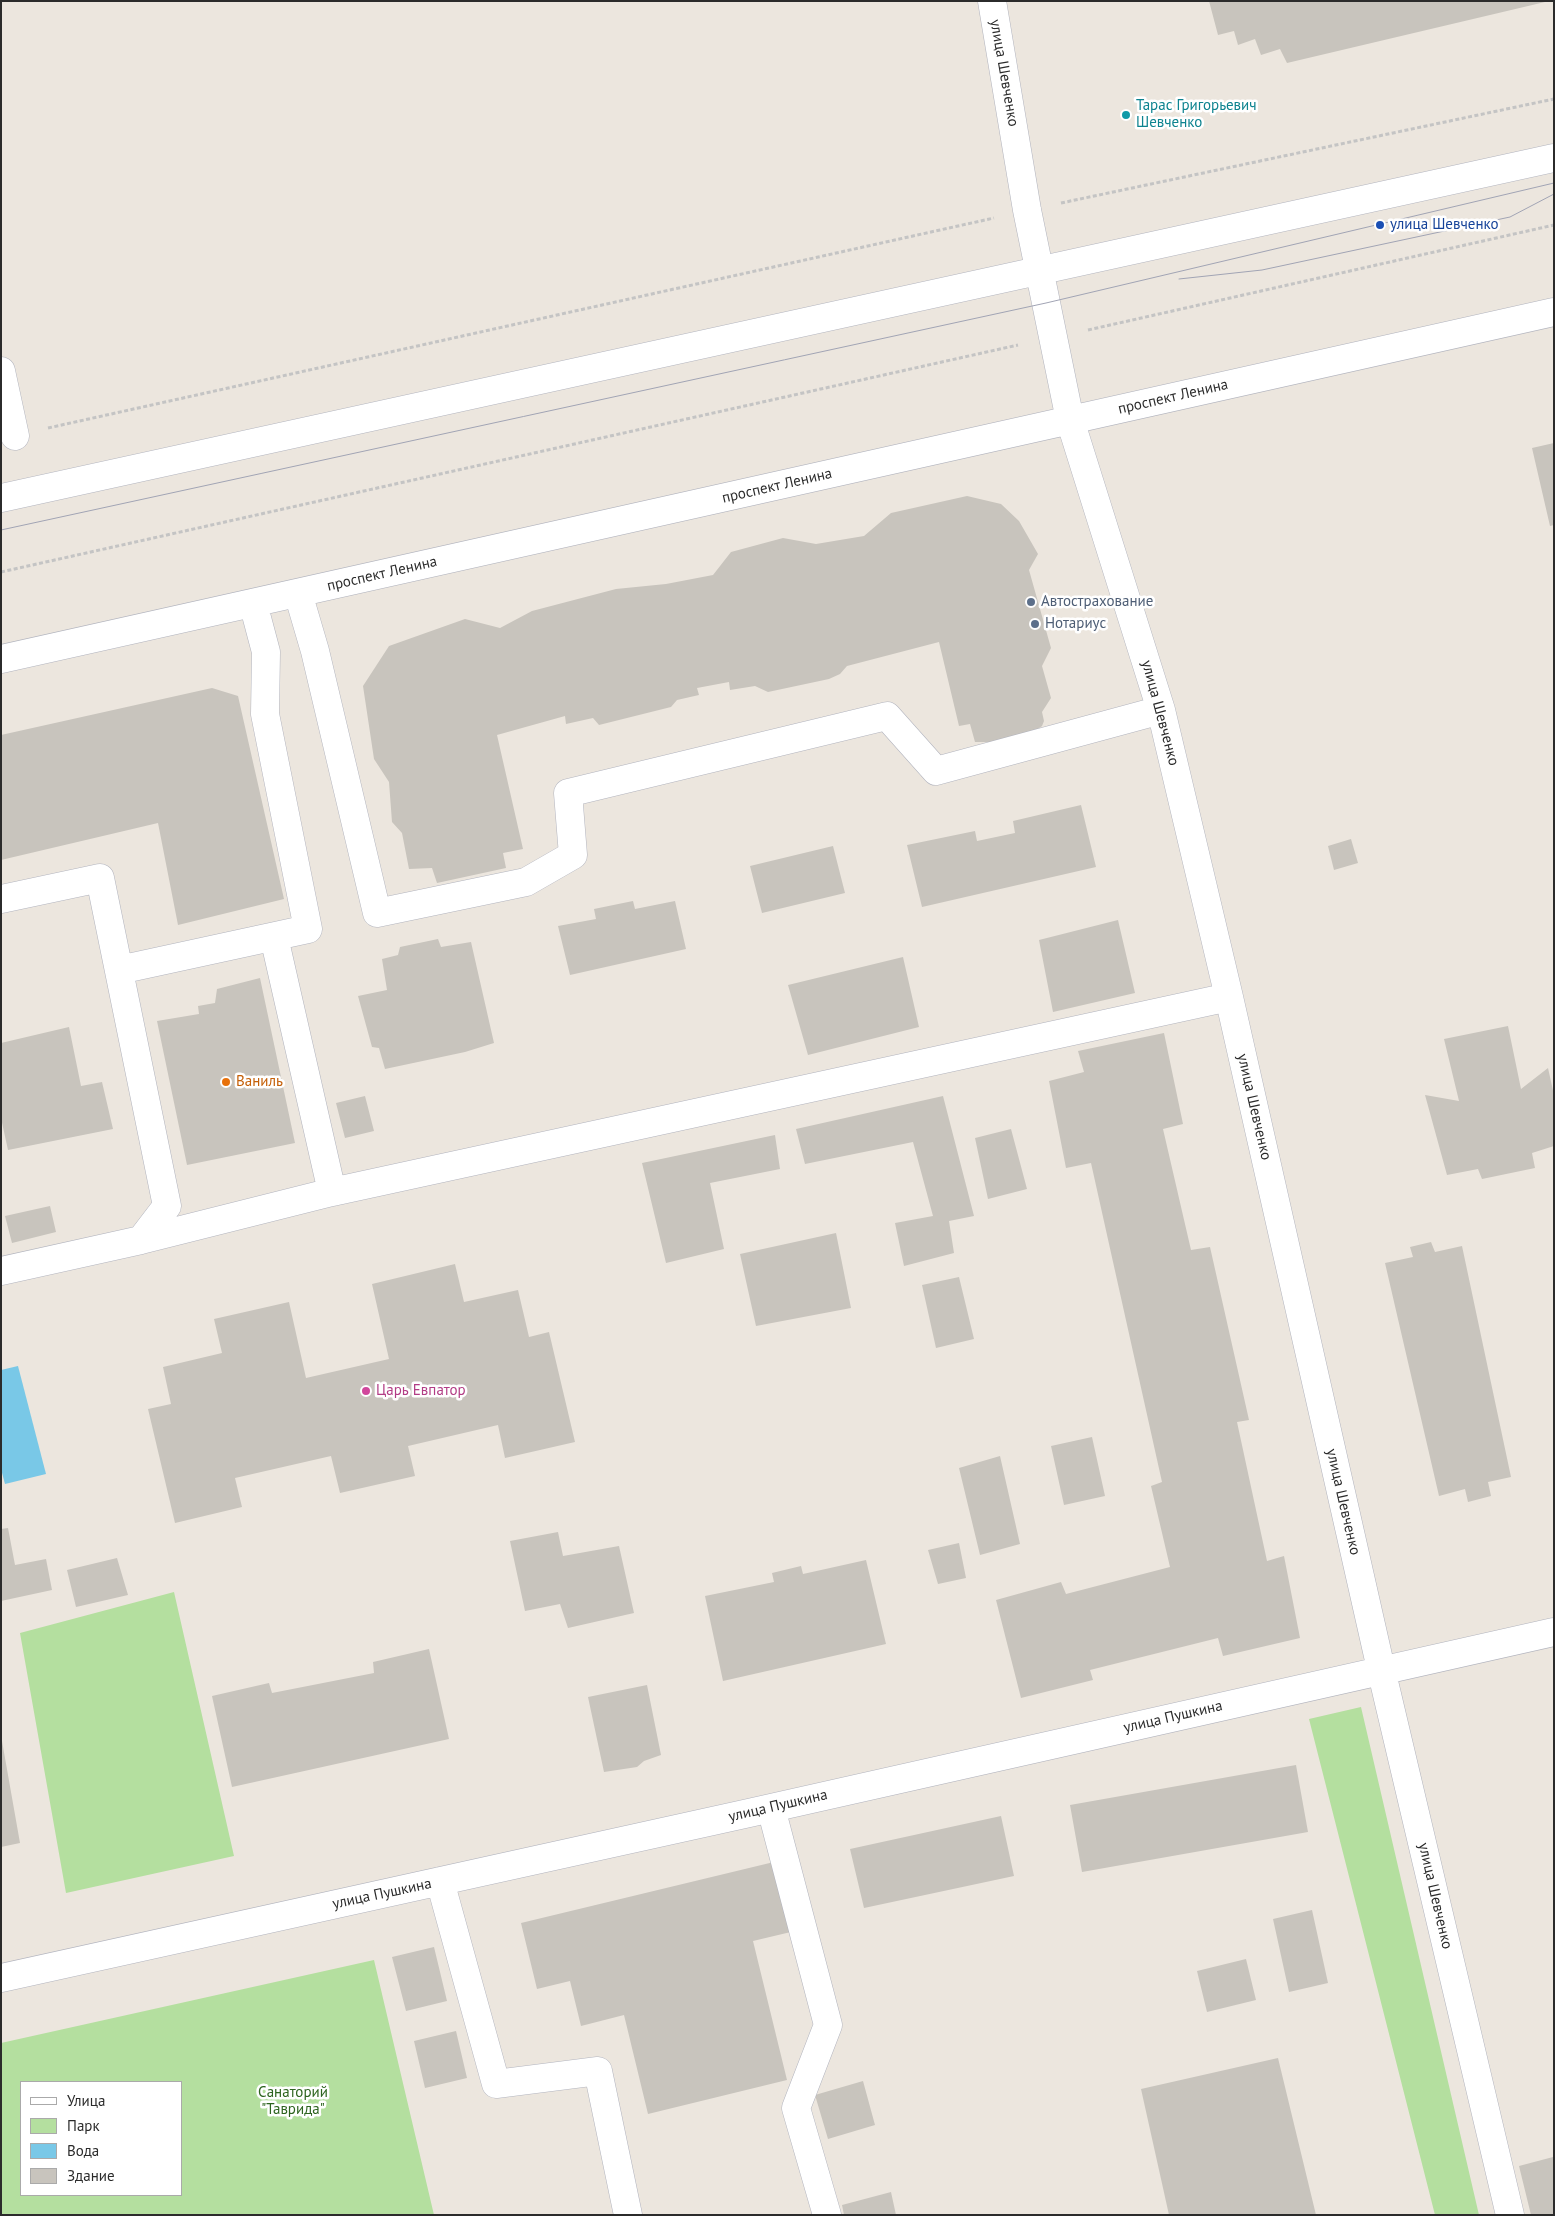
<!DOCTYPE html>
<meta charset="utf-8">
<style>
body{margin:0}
#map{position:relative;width:1555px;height:2216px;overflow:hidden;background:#ece6de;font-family:"PT Sans",sans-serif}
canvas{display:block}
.frame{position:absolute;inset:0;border:2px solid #2b2b2b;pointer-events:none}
.legend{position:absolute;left:20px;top:2081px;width:162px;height:115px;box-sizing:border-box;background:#fff;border:1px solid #aaa;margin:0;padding:6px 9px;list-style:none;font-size:15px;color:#2b2b2b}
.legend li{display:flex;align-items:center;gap:10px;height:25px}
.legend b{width:25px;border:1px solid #aaa}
</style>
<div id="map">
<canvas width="1555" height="2216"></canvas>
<div class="frame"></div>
<ul class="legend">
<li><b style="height:6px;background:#fff"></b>Улица</li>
<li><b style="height:14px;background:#b4df9f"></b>Парк</li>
<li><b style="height:14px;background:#79c8e7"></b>Вода</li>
<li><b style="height:14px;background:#c8c4bd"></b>Здание</li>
</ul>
</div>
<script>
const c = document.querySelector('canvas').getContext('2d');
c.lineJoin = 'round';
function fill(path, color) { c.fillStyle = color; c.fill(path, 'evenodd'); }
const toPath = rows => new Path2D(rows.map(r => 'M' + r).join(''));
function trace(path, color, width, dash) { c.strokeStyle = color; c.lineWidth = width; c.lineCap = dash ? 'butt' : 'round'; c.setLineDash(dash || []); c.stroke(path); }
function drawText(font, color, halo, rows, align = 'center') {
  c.font = font + ' "PT Sans",sans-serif'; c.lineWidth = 5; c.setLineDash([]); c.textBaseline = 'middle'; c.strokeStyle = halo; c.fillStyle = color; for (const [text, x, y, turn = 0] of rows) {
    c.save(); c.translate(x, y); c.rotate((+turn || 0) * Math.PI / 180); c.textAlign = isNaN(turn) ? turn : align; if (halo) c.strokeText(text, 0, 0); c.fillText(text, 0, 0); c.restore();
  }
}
const green = toPath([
 [174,1592,234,1856,66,1893,20,1633],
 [1361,1707,1479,2215,1435,2215,1309,1719],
 [374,1960,434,2215,1,2215,1,2043],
 [21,2082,181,2082,181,2195,21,2195]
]);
const water = toPath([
 [18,1366,46,1474,5,1484,1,1469,1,1370]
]);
const building = toPath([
 [1209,1,1545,1,1545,2,1287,63,1280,49,1261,55,1255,39,1238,45,1234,31,1218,35],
 [1554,443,1554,525,1550,526,1532,448],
 [967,496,1001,504,1019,521,1038,554,1029,570,1051,648,1042,666,1051,698,1042,712,1044,721,1042,726,1031,734,995,742,975,742,970,724,959,726,939,642,847,666,840,674,829,679,768,692,755,686,730,690,729,682,697,688,699,695,677,700,671,707,599,725,593,718,566,724,565,716,497,735,523,849,503,853,506,868,437,883,432,868,409,869,402,833,392,822,389,782,374,759,363,686,389,646,465,619,500,628,532,611,616,589,666,584,713,575,731,552,783,538,816,544,864,536,891,513],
 [212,688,238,696,284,899,178,925,158,823,1,860,1,735],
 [1081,805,1096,867,922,907,907,845,975,831,977,841,1015,833,1013,821],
 [1351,839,1358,863,1334,870,1328,846],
 [833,846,845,893,762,913,750,866],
 [633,901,635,909,675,901,686,949,570,975,558,926,596,919,594,909],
 [1118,920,1135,993,1053,1012,1039,940],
 [438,939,441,947,471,942,494,1043,465,1052,385,1069,379,1048,372,1047,358,996,387,990,382,959,398,955,400,947],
 [903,957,919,1027,808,1055,788,985],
 [260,978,295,1143,187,1165,157,1021,199,1014,198,1006,215,1003,217,989],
 [1508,1026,1521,1089,1548,1068,1554,1095,1554,1146,1532,1153,1535,1168,1482,1179,1478,1169,1447,1175,1425,1095,1459,1101,1444,1039],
 [69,1027,81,1086,102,1082,113,1129,8,1150,1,1118,1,1043],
 [1164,1033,1183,1124,1163,1129,1191,1250,1210,1247,1249,1420,1237,1422,1267,1561,1284,1556,1300,1638,1223,1656,1218,1638,1090,1670,1093,1680,1021,1698,996,1600,1061,1582,1066,1594,1170,1567,1151,1486,1162,1482,1091,1163,1066,1168,1049,1081,1084,1072,1078,1051],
 [365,1096,374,1131,345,1138,336,1103],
 [943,1096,974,1216,949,1221,954,1253,904,1266,895,1223,933,1216,913,1142,805,1164,796,1129],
 [1011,1129,1027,1189,988,1199,975,1138],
 [775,1135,780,1169,710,1183,724,1249,666,1263,642,1163],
 [50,1206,56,1232,12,1243,5,1216],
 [836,1233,851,1308,756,1326,740,1254],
 [1431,1242,1435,1252,1462,1246,1511,1477,1488,1482,1491,1496,1468,1502,1465,1489,1439,1496,1385,1263,1413,1257,1410,1247],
 [455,1264,464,1302,518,1290,529,1337,549,1332,575,1442,505,1458,498,1425,408,1446,415,1476,340,1493,331,1456,235,1478,242,1507,175,1523,148,1409,171,1404,163,1367,222,1353,214,1319,289,1302,306,1378,389,1359,372,1284],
 [959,1277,974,1339,936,1348,922,1285],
 [1092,1437,1105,1496,1064,1505,1051,1446],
 [1000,1456,1020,1544,980,1555,959,1468],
 [8,1528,15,1565,46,1559,52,1590,1,1601,1,1529],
 [558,1532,563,1556,619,1546,634,1613,568,1628,560,1604,525,1611,510,1541],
 [959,1543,966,1578,938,1584,928,1550],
 [117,1558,128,1595,76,1607,67,1570],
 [866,1560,886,1644,723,1681,705,1596,774,1582,772,1573,801,1566,803,1574],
 [429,1649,449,1739,232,1787,212,1696,269,1683,272,1693,374,1673,373,1662],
 [647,1685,661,1755,644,1761,637,1767,604,1772,588,1697],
 [2,1741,20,1843,1,1847,1,1742],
 [1296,1765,1308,1832,1082,1872,1070,1805],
 [1001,1816,1014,1876,864,1908,850,1849],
 [778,1861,795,1931,753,1941,787,2080,648,2114,624,2015,581,2026,570,1981,537,1989,521,1923],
 [1312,1910,1328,1983,1289,1992,1273,1919],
 [434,1947,447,2001,406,2011,392,1957],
 [1246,1959,1256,2000,1207,2012,1197,1971],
 [456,2031,467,2078,425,2088,414,2041],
 [1278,2058,1316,2215,1169,2215,1141,2089],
 [863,2081,875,2125,828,2139,815,2095],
 [1553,2157,1554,2215,1531,2215,1519,2166],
 [891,2192,896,2215,844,2215,842,2205]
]);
const path = toPath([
 [1061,203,1554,99],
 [1088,330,1554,225],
 [48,428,994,218],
 [1,572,1018,345]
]);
const minor = toPath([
 [992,1,1027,210,1070,420,1161,710,1229,997,1381,1669,1510,2215],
 [1,371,15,436],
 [1,498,1554,158],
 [298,593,315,651,377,913,526,882,573,855,568,793,887,716,936,771,1161,710],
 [1,659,1554,312],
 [1,899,100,878,167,1206,141,1240],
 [274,937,332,1192],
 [119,970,308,929,265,714,266,652,253,603],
 [1,1271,141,1240,332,1192,1229,997],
 [771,1808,828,2025,796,2108,827,2215],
 [440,1881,496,2084,598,2071,628,2215],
 [1,1978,749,1813,1554,1632]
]);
const tram = toPath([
 [1179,279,1262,270,1510,217,1554,194],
 [1,530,1046,303,1554,183]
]);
const markers = [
 [1126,115,5,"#0f9aa8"],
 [1380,225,5,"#1a4fb4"],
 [1031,602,5,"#5c6f8a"],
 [1035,624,5,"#5c6f8a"],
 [226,1082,5,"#e8710a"],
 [366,1391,5,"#d1479c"]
];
const streetNames = [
 ["улица Шевченко",1004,73,80],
 ["проспект Ленина",1173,397,-13],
 ["проспект Ленина",777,486,-13],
 ["проспект Ленина",382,574,-13],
 ["улица Шевченко",1160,713,75],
 ["улица Шевченко",1254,1107,77],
 ["улица Шевченко",1343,1502,77],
 ["улица Пушкина",1173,1717,-13],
 ["улица Пушкина",778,1806,-13],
 ["улица Пушкина",382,1894,-12],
 ["улица Шевченко",1435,1896,77]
];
const cultureNames = [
 ["Тарас Григорьевич",1136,106],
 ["Шевченко",1136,123]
];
const transitNames = [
 ["улица Шевченко",1390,225]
];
const serviceNames = [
 ["Автострахование",1041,602],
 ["Нотариус",1045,624]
];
const foodNames = [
 ["Ваниль",236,1082]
];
const hotelNames = [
 ["Царь Евпатор",376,1391]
];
const parkNames = [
 ["Санаторий",293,2093],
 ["\"Таврида\"",293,2110]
];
fill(green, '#b4df9f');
fill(water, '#79c8e7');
fill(building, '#c8c4bd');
trace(minor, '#b2b4be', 29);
trace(path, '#c4c4c4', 3, [4, 2.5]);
trace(minor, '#fff', 28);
trace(tram, '#a1a4b4', 1);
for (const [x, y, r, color] of markers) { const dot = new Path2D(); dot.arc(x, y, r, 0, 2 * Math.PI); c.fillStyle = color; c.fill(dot); trace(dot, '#fff', 2); }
drawText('15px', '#2b2b2b', '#fff', streetNames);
drawText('15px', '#0d838f', '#fff', cultureNames, 'left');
drawText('15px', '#164399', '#fff', transitNames, 'left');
drawText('15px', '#4e5e75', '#fff', serviceNames, 'left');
drawText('15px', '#c56008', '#fff', foodNames, 'left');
drawText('15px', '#b23c85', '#fff', hotelNames, 'left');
drawText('15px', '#2d641f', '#fff', parkNames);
</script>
